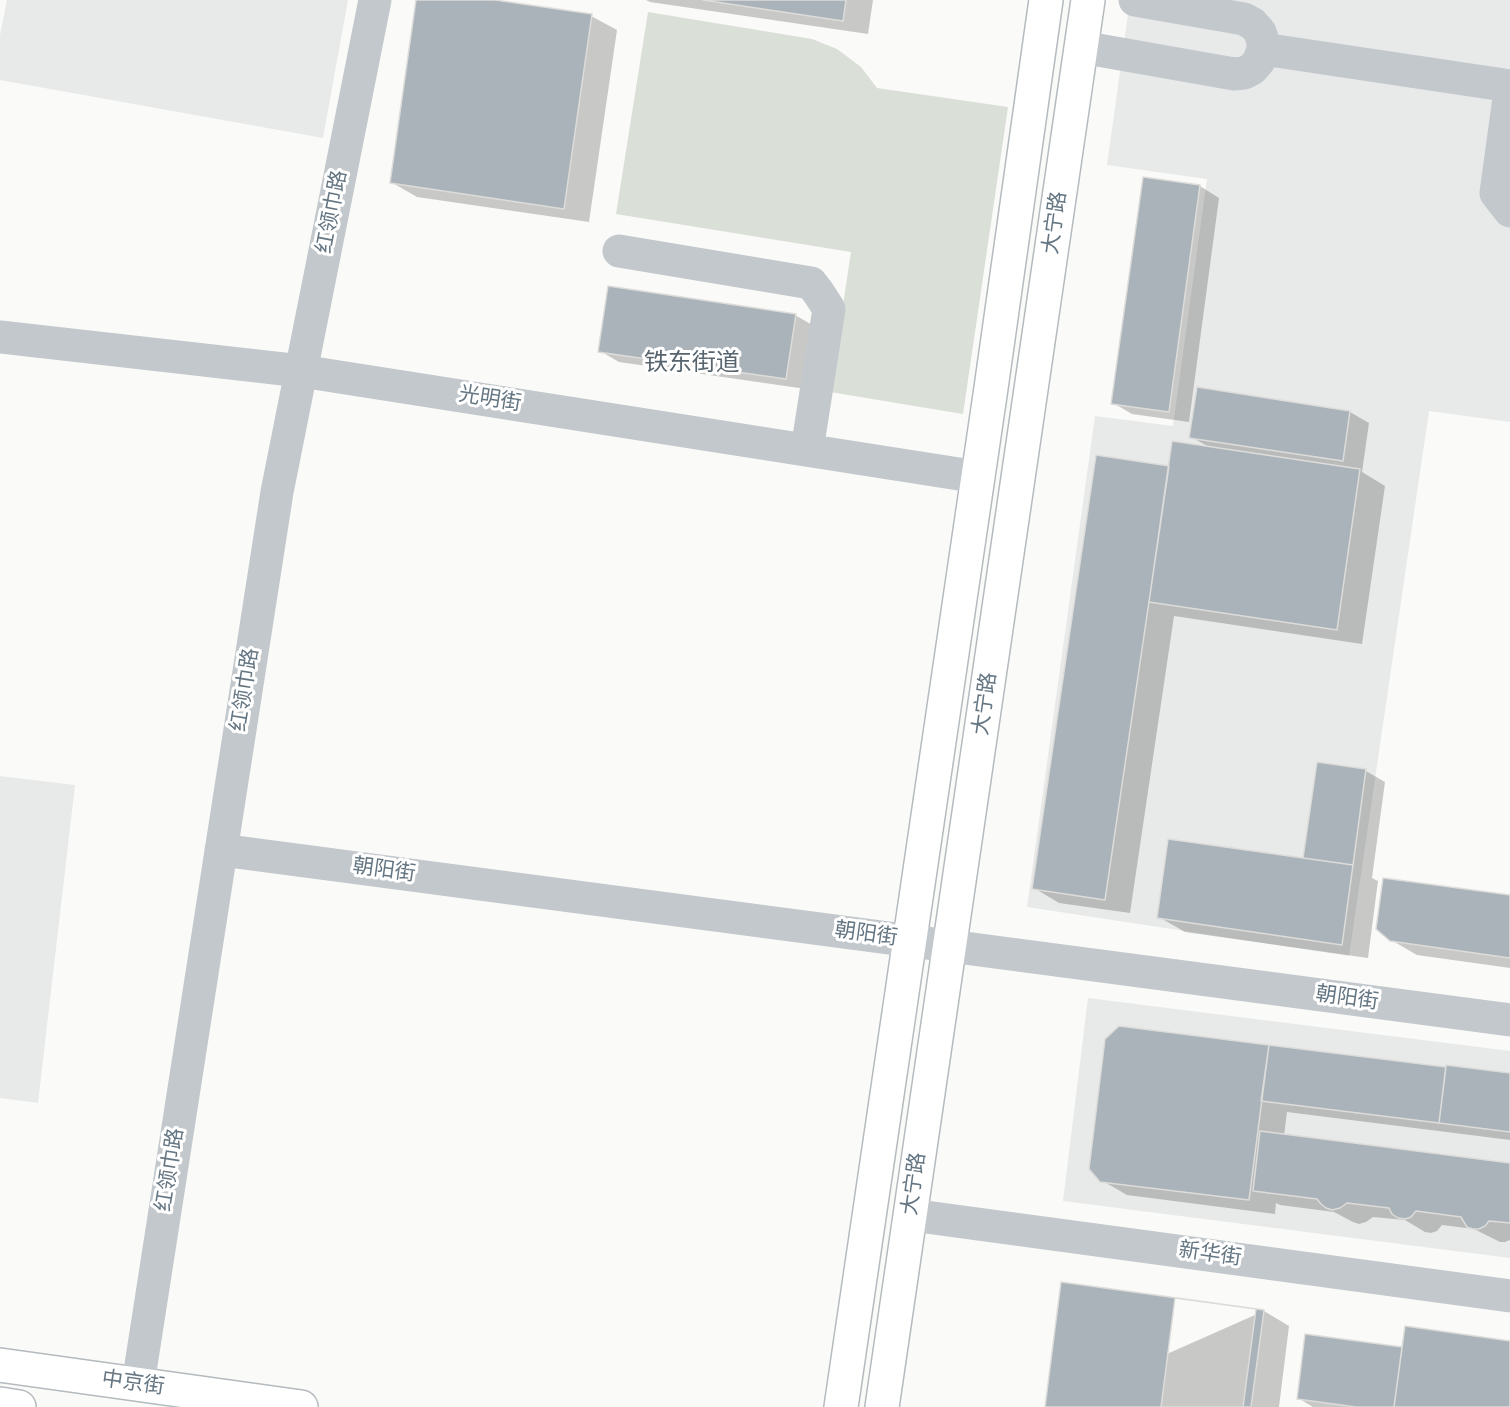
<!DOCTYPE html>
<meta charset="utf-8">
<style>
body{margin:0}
canvas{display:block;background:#fafaf8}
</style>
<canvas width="1510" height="1407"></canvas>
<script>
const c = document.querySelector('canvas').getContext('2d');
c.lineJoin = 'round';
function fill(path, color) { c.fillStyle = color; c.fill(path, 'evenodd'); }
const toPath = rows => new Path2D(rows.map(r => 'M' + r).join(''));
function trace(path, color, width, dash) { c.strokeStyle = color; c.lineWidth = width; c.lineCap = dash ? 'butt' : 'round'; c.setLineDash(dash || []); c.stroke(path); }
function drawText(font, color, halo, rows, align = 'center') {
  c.font = font + ' "Nunito Sans","Noto Sans SC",sans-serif'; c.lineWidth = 6; c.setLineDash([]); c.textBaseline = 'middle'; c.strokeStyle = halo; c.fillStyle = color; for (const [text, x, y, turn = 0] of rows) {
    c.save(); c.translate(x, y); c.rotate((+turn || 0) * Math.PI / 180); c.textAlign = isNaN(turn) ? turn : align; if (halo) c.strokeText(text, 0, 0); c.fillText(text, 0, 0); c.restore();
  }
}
const built = toPath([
 [7,0,348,0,323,138,0,80,0,35],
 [1130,0,1510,0,1510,422,1429,411,1349,956,1027,907,1095,416,1173,426,1207,179,1107,165],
 [0,776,75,785,38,1103,0,1098],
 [1088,998,1510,1051,1510,1258,1063,1201]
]);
const green = toPath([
 [648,12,812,39,837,49,861,67,877,88,1008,107,963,414,830,392,851,252,616,214]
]);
const shadow = toPath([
 [418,0,484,0,591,16,617,30,589,222,417,197,391,182],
 [646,0,873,0,868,34,650,2],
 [1144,178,1200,186,1219,198,1189,422,1132,414,1113,403],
 [795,315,814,326,806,389,619,362,600,351],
 [1350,412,1369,423,1362,472,1385,486,1362,644,1174,616,1130,913,1059,903,1034,888,1170,468,1211,448,1191,437],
 [1318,764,1366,771,1385,782,1372,878,1378,881,1368,958,1185,932,1159,917,1311,861],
 [1510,897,1510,968,1417,955,1391,940],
 [1268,1046,1510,1075,1510,1140,1287,1112,1284,1136,1510,1164,1510,1240,1505,1242,1500,1242,1474,1229,1442,1225,1437,1231,1431,1233,1425,1232,1405,1220,1373,1217,1366,1222,1359,1224,1353,1222,1334,1212,1280,1205,1276,1203,1275,1214,1127,1195,1101,1180],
 [1264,1311,1289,1326,1279,1407,1047,1407],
 [1510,1342,1510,1407,1313,1407,1298,1398,1401,1349,1403,1350]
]);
const building = toPath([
 [416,0,495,0,592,14,564,209,390,183,416,0],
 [703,0,846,0,843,21,703,0],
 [1143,177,1200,185,1169,412,1111,404,1143,177],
 [608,286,796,314,786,379,598,352,608,286],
 [1197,387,1350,411,1343,461,1189,438,1197,387],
 [1172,441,1360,469,1337,630,1149,602,1172,441],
 [1096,455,1169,466,1105,900,1032,889,1096,455],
 [1317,762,1366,769,1353,865,1303,858,1317,762],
 [1168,839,1353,865,1342,945,1157,918,1168,839],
 [1383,878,1510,895,1510,958,1390,941,1376,929,1383,878],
 [1119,1026,1269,1045,1249,1200,1100,1182,1089,1169,1105,1039,1119,1026],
 [1269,1045,1446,1067,1439,1123,1261,1101,1269,1045],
 [1446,1065,1510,1073,1510,1132,1439,1123,1446,1065],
 [1260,1131,1510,1163,1510,1223,1489,1221,1485,1226,1479,1229,1473,1229,1467,1227,1461,1217,1416,1211,1411,1217,1405,1219,1398,1218,1392,1214,1389,1208,1347,1203,1340,1208,1332,1210,1326,1208,1321,1204,1317,1199,1253,1191,1260,1131],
 [1061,1282,1264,1310,1251,1407,1045,1407,1061,1282],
 [1175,1298,1256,1309,1243,1407,1161,1407,1175,1298],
 [1405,1326,1510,1341,1510,1407,1394,1407,1405,1326],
 [1305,1334,1402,1347,1394,1407,1356,1407,1297,1399,1305,1334]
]);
const minor = toPath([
 [1081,47,1234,74,1244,73,1252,69,1259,61,1263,49,1263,42,1260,32,1253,24,1244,19,1135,0],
 [1263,49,1510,86],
 [1510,91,1496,193,1510,211],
 [619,251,811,283,818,292,829,309,807,450],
 [0,337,301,371,978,477],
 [221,850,1510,1020],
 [911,1215,1510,1296],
 [138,1384,277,492,375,0]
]);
const major = toPath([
 [0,1365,301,1407],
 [0,1404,19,1407],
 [841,1407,990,395,1046,0],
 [882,1407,1088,0]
]);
const streetNames = [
 ["红领巾路",333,212,-79],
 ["大宁路",1056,223,-82],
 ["光明街",490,400,9],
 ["红领巾路",246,690,-81],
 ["大宁路",986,704,-82],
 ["朝阳街",384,871,8],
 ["朝阳街",866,935,8],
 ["朝阳街",1347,999,8],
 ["红领巾路",171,1170,-81],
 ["大宁路",915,1184,-82],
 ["新华街",1210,1255,8],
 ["中京街",133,1384,8]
];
const quarterNames = [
 ["铁东街道",692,364]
];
fill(built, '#e8e9e9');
fill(green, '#dadfd7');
fill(shadow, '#0003');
fill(building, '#aab3b9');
trace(building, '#dcdcda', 1.5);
trace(major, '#b5babe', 36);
trace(minor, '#c3c8cc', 33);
trace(major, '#fff', 33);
drawText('21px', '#657683', '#fff', streetNames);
drawText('24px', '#57646e', '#fff', quarterNames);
</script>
